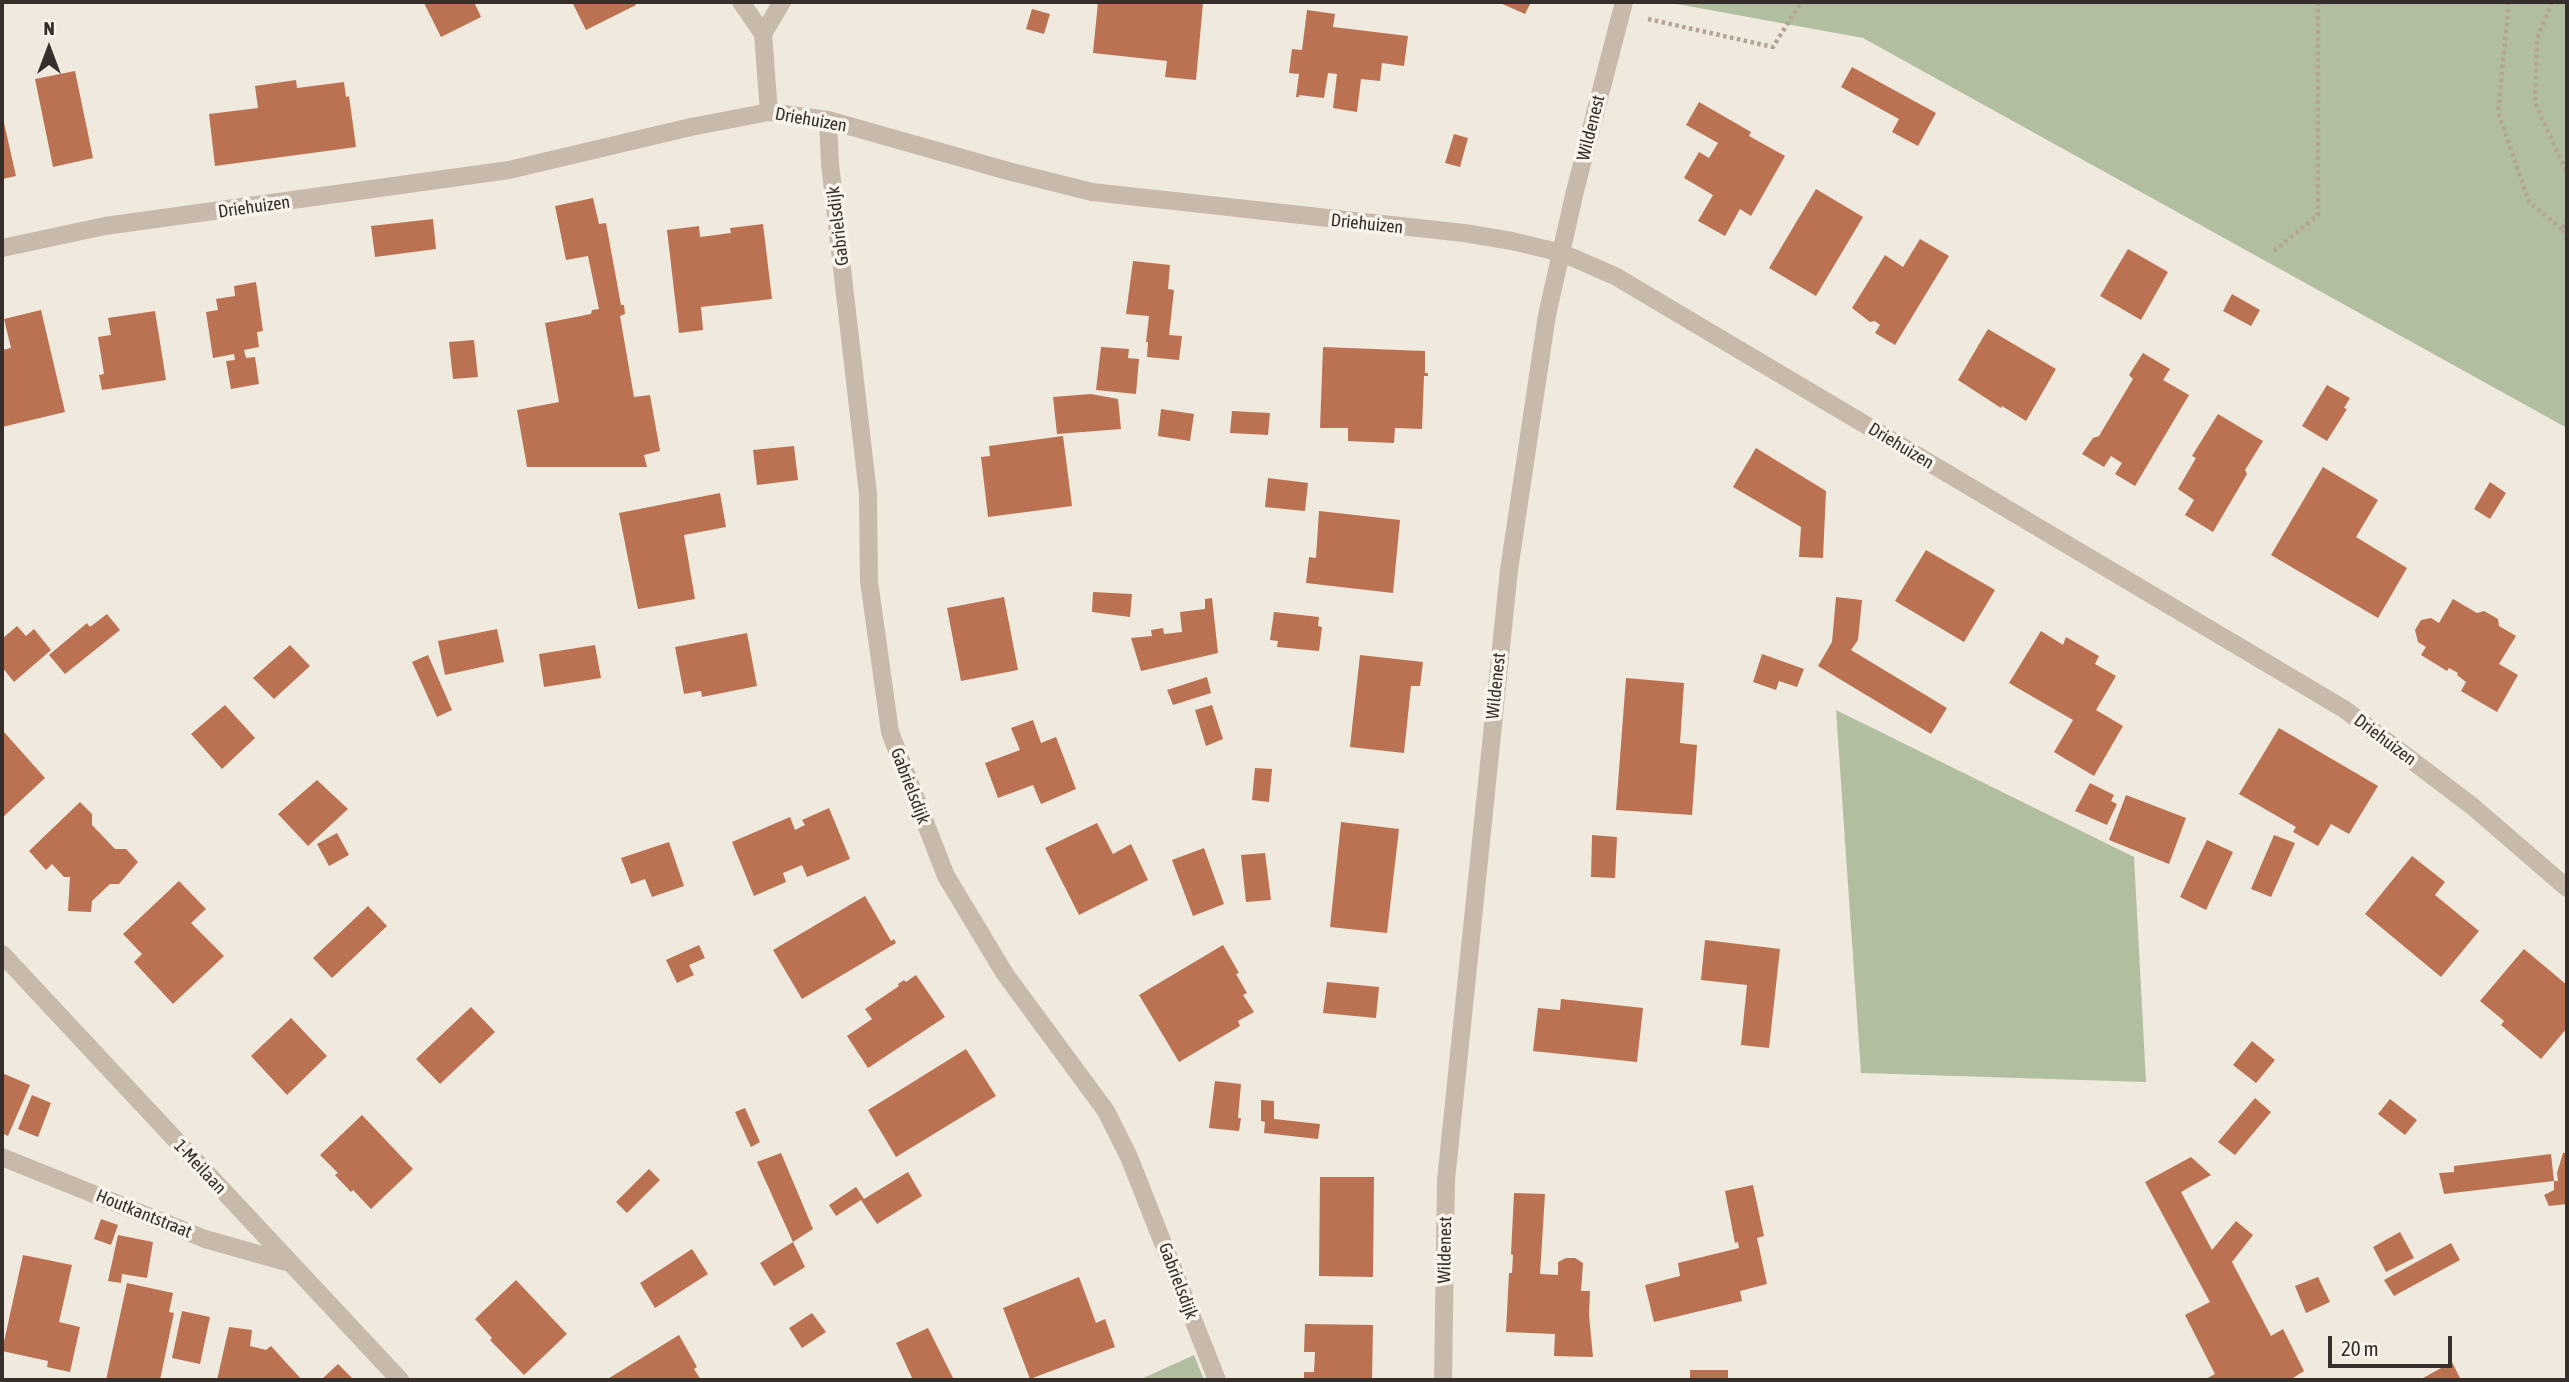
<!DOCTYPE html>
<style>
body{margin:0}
#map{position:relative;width:2569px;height:1382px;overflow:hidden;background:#f0e9de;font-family:"Asap Condensed",sans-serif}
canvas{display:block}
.frame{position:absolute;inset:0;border:4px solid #362e2a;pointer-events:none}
.north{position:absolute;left:14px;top:14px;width:70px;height:70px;-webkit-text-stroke:5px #f8f3eb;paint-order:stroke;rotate:0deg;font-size:19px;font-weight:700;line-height:28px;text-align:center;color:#362e2a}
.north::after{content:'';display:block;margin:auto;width:24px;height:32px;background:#362e2a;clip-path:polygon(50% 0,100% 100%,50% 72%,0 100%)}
.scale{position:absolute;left:2328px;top:1336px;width:124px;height:32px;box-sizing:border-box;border:4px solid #362e2a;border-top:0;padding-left:9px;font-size:21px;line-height:24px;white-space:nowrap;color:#362e2a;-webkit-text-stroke:5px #f8f3eb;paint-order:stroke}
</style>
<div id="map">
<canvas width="2569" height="1382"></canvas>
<div class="frame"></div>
<div class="north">N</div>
<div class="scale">20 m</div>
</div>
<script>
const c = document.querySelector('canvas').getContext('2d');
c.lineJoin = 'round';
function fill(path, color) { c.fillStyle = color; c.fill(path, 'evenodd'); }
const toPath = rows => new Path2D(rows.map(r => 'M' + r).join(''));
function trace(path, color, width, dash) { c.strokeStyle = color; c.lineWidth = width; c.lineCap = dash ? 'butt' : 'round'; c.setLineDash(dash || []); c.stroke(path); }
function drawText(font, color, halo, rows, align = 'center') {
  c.font = font + ' "Asap Condensed",sans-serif'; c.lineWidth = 7; c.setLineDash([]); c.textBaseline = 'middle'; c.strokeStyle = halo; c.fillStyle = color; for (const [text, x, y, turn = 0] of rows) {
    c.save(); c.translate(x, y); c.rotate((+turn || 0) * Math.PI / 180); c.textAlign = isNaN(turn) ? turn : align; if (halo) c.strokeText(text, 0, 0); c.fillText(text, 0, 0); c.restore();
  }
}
const green = toPath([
 [1666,2,2567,2,2567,428,1863,38],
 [1836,710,2134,857,2146,1082,1861,1073],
 [1194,1355,1204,1380,1139,1380]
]);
const building = toPath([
 [474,2,481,17,441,37,424,3],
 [572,2,634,2,636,5,586,30],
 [1098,2,1203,3,1196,80,1165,77,1167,61,1093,53],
 [1498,2,1531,2,1525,14],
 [1032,9,1050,14,1044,34,1026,29],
 [1307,10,1335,14,1333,27,1408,36,1404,66,1382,63,1380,81,1361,79,1357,112,1333,108,1337,74,1328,73,1324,98,1299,95,1299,97,1296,97,1299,74,1289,73,1292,49,1302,50],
 [1852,67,1936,113,1918,146,1892,132,1899,119,1841,87],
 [75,71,93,158,53,167,35,79],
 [296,80,297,88,344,82,346,97,349,96,356,147,215,166,209,114,258,108,255,86],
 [1699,102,1751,132,1749,136,1785,156,1751,216,1740,209,1725,236,1698,221,1713,195,1684,178,1699,152,1709,158,1718,143,1686,125],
 [2,114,16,176,2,179],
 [1454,134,1468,138,1460,167,1445,163],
 [1816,189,1863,217,1816,296,1769,268],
 [593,198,599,224,606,223,621,305,624,305,625,314,620,316,634,397,650,395,660,451,644,455,647,467,527,467,517,410,559,402,545,323,591,314,592,310,599,309,588,256,566,260,555,206],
 [433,219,436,249,375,257,371,226],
 [763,224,772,299,701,307,703,330,679,333,667,230,699,226,700,237,731,233,730,228],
 [1920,239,1949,256,1895,345,1875,333,1880,325,1875,321,1870,322,1852,308,1885,255,1903,267],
 [2128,249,2168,272,2141,320,2100,296],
 [1133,261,1170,265,1168,289,1174,290,1169,335,1182,336,1179,360,1147,357,1148,342,1146,342,1149,316,1126,314],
 [256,282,263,331,257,332,259,347,244,350,246,358,255,357,259,384,231,389,226,361,235,360,234,354,213,358,206,312,218,310,216,299,235,296,234,286],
 [2232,294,2260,310,2251,326,2223,311],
 [41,310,65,412,2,427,2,350,11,348,4,319],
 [155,311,166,380,102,390,99,375,104,374,98,337,111,335,108,318],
 [1988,329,2056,369,2026,421,2002,406,2001,408,1958,380],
 [474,340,478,377,453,379,449,342],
 [1101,347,1129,349,1128,358,1139,359,1136,394,1096,390],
 [1323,347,1425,351,1425,373,1428,373,1428,376,1424,376,1422,429,1395,428,1394,443,1348,441,1348,428,1320,428],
 [2143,353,2170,369,2163,380,2189,395,2135,486,2115,474,2122,463,2111,456,2104,467,2082,454,2093,438,2099,436,2133,379,2129,375],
 [2327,385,2350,398,2344,408,2347,409,2327,441,2302,426],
 [1091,394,1118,399,1121,429,1057,434,1053,397],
 [1161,409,1194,414,1190,441,1158,436],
 [1232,411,1270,413,1268,435,1230,433],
 [2218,414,2263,441,2245,470,2247,474,2213,532,2185,515,2194,500,2178,489,2196,458,2192,456],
 [1063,436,1072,506,988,517,981,457,990,456,989,446],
 [794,446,798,480,757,485,753,450],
 [1756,448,1826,491,1823,558,1799,557,1801,527,1733,487],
 [2323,467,2378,500,2356,537,2407,568,2378,618,2271,555],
 [1268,478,1308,483,1305,511,1265,507],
 [2490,482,2506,493,2490,519,2474,509],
 [720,493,726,527,684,535,695,599,638,609,619,513],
 [1319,511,1400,520,1393,593,1306,583,1309,557,1316,558],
 [1926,550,1995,590,1964,642,1895,601],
 [1093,592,1132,594,1130,617,1092,612],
 [1004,597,1018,670,961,681,947,608],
 [1836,597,1862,600,1858,640,1851,650,1947,708,1931,734,1818,666,1832,642],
 [1212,598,1218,653,1141,671,1131,638,1152,636,1151,630,1163,628,1164,634,1182,632,1180,612,1205,609,1205,599],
 [2453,599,2477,613,2484,611,2498,619,2499,626,2516,636,2499,664,2518,675,2497,712,2461,691,2466,682,2457,675,2458,673,2449,668,2447,671,2421,655,2426,647,2418,642,2415,630,2421,620,2431,618,2439,623],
 [1274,612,1319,617,1318,626,1322,627,1319,651,1277,647,1278,641,1270,640],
 [107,614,120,630,65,674,49,655,87,623,90,627],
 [17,626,26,636,34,629,51,650,14,682,2,667,2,639],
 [497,629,504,662,445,675,438,641],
 [2041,631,2063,645,2066,637,2099,656,2095,664,2116,676,2096,710,2123,726,2094,776,2054,752,2073,720,2009,683],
 [747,633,757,686,702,697,701,691,684,694,675,647],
 [290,645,310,666,274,699,253,678],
 [595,645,601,678,544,687,539,654],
 [1762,654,1804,669,1797,687,1779,681,1776,690,1753,682],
 [428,655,452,710,437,717,412,662],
 [1360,655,1423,662,1420,686,1411,686,1404,753,1350,747],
 [1207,677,1211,693,1173,705,1167,690],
 [1626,678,1684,683,1680,743,1697,745,1692,815,1616,810],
 [225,705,255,738,222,769,191,734],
 [1212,705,1223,739,1206,746,1195,710],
 [1033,720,1041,743,1056,737,1076,789,1041,804,1033,785,998,798,985,763,1020,750,1011,728],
 [2279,728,2378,786,2349,834,2331,824,2318,846,2293,832,2296,827,2239,794],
 [4,732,45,778,2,818,2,735],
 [1255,768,1272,769,1269,802,1252,800],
 [317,780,348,809,308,846,278,814],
 [2090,783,2114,795,2111,801,2117,804,2107,825,2075,811],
 [2126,795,2186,818,2169,864,2109,840],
 [80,802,92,814,92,825,115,849,126,849,138,862,119,884,110,884,92,901,91,912,68,911,70,877,64,877,52,864,46,870,29,851],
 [829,808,850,859,807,877,802,865,783,873,786,882,754,896,732,842,790,817,795,830,805,825,802,820],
 [1341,822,1399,829,1387,933,1330,927],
 [1097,823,1113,854,1131,844,1148,880,1079,915,1045,848],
 [337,833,349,855,329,866,317,844],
 [1592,835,1617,837,1615,878,1591,877],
 [2274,835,2295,843,2271,897,2251,889],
 [2207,840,2233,852,2206,910,2180,897],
 [669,842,684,886,652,897,645,879,631,884,621,858],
 [1204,848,1224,904,1193,916,1172,860],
 [1265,853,1271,900,1246,902,1241,855],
 [2412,856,2445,882,2435,895,2479,931,2441,977,2365,914],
 [179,881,206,909,191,923,224,956,173,1004,134,962,142,954,123,934],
 [865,896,891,941,894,939,896,943,802,999,773,950],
 [368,906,387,926,332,978,313,958],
 [1705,940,1780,949,1769,1048,1741,1045,1747,985,1701,980],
 [699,945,705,958,689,965,694,975,677,983,666,960],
 [1223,945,1239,973,1236,974,1247,993,1243,995,1254,1012,1238,1021,1240,1026,1179,1062,1139,995],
 [2524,949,2567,985,2567,1028,2541,1059,2501,1025,2504,1021,2480,1001],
 [916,975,945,1017,868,1068,847,1036,872,1019,865,1009,899,986,898,984,904,980,906,982],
 [1327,982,1379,987,1376,1018,1323,1013],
 [1561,999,1643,1008,1637,1062,1533,1051,1538,1008,1560,1010],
 [471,1007,495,1032,440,1084,416,1059],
 [291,1018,327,1056,287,1095,251,1056],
 [2252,1041,2275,1060,2256,1083,2233,1065],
 [966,1049,996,1096,896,1157,868,1110],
 [2,1073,30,1085,8,1136,2,1133],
 [1215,1081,1241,1084,1238,1118,1241,1118,1239,1131,1209,1128],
 [32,1095,51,1103,38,1137,18,1129],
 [2255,1098,2271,1112,2235,1155,2218,1142],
 [2390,1099,2417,1120,2405,1135,2378,1114],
 [1261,1100,1274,1101,1274,1119,1320,1124,1318,1139,1264,1133,1265,1122,1261,1121],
 [745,1108,760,1142,751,1147,735,1112],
 [362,1115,413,1169,371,1209,353,1190,351,1192,335,1175,338,1173,320,1155],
 [781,1153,813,1229,793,1242,757,1162],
 [2563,1153,2567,1153,2567,1204,2549,1206,2544,1195,2554,1190,2554,1181,2558,1181,2557,1173],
 [2551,1154,2554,1181,2444,1194,2439,1173,2454,1172,2454,1166],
 [2191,1157,2211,1175,2181,1192,2212,1250,2236,1221,2253,1235,2232,1262,2271,1336,2283,1329,2304,1371,2293,1378,2294,1380,2204,1380,2215,1374,2185,1315,2210,1302,2145,1182],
 [649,1169,660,1180,627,1213,616,1202],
 [908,1172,922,1196,877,1224,861,1200,836,1216,829,1205,856,1187,864,1199],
 [1320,1177,1374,1177,1373,1277,1319,1276],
 [1753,1185,1764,1236,1757,1238,1767,1284,1740,1291,1742,1301,1654,1322,1645,1285,1680,1276,1678,1263,1739,1248,1738,1242,1735,1243,1725,1191],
 [1514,1193,1545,1194,1540,1274,1558,1275,1558,1262,1566,1258,1575,1258,1583,1263,1581,1291,1590,1291,1589,1315,1593,1357,1554,1356,1555,1334,1506,1332,1509,1273,1512,1273,1513,1255,1511,1254],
 [101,1219,118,1225,111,1245,94,1239],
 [2400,1232,2414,1258,2386,1272,2373,1247],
 [118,1235,153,1242,147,1278,122,1274,121,1283,108,1281],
 [793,1242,805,1267,774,1286,760,1263],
 [2451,1243,2460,1260,2394,1296,2384,1280],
 [692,1249,708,1274,655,1308,640,1283],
 [23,1255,72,1265,59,1322,80,1327,70,1372,47,1367,48,1361,2,1351],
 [1079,1277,1096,1323,1105,1319,1115,1347,1030,1379,1003,1308],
 [2318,1277,2330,1302,2306,1313,2295,1286],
 [516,1280,567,1334,524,1375,490,1340,492,1338,475,1319],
 [127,1283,173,1293,169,1312,174,1313,160,1380,106,1380],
 [182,1311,210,1317,200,1364,172,1358],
 [812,1313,826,1332,802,1348,789,1328],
 [1305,1324,1373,1325,1372,1380,1304,1380,1304,1372,1314,1372,1315,1352,1304,1352],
 [229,1327,252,1330,250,1346,266,1350,271,1346,302,1380,217,1380],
 [928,1328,954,1380,913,1380,896,1343],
 [679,1335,697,1367,694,1369,701,1380,606,1380],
 [2452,1362,2461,1380,2424,1380,2423,1378],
 [338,1364,354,1380,321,1380],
 [1690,1370,1728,1370,1728,1380,1690,1380]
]);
const path = toPath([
 [2509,2,2498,112,2529,202,2563,230,2567,219],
 [2552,2,2537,38,2535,103,2567,173],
 [1648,19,1773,47,1801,2],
 [2563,230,2567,241],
 [2274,251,2318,215,2318,2]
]);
const minor = toPath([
 [741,2,763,34,769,112],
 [763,34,782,2],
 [828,120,830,164,868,494,869,581,890,732,946,876,1005,974,1106,1111,1129,1157,1217,1380],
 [2,248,105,226,509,170,691,127,769,112,828,120,1008,171,1092,192,1464,233,1512,241,1562,253,1615,276,2344,709,2472,806,2567,888],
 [2,954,400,1380],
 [2,1157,205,1239,290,1263],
 [1443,1380,1446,1180,1509,570,1547,315,1575,191,1624,2]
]);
const streetNames = [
 ["Driehuizen",811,120,10],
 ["Wildenest",1591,128,-76],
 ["Driehuizen",254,207,-8],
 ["Driehuizen",1367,224,6],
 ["Gabrielsdijk",838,226,-97],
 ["Driehuizen",1901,446,31],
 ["Wildenest",1496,686,-84],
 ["Driehuizen",2385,740,37],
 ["Gabrielsdijk",910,786,69],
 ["1-Meilaan",200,1167,47],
 ["Houtkantstraat",144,1214,22],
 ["Wildenest",1445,1250,-89],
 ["Gabrielsdijk",1178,1281,69]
];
fill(green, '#b2bea0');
fill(building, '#bb7252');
trace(path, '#b3a496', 4.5, [3.5, 3.5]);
trace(minor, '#c8baab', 18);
drawText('18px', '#362e2a', '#f8f3eb', streetNames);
</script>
